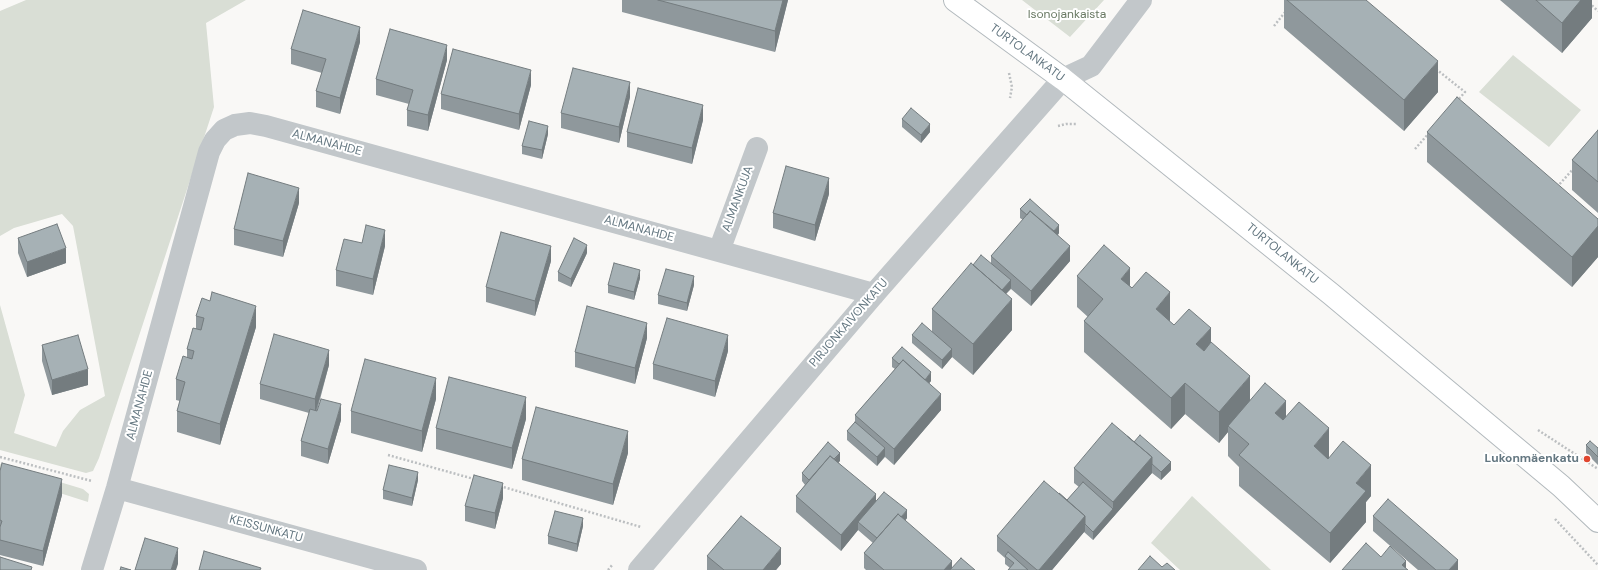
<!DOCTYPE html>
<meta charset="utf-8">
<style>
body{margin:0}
canvas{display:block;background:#f9f8f6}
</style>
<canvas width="1598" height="570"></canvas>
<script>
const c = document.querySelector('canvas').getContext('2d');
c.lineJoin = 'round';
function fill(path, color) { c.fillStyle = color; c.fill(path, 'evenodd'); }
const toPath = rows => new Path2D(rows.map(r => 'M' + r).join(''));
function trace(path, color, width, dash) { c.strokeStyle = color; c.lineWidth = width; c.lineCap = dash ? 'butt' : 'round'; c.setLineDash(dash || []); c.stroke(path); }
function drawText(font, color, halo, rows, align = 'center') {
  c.font = font + ' "DM Sans",sans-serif'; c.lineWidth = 4; c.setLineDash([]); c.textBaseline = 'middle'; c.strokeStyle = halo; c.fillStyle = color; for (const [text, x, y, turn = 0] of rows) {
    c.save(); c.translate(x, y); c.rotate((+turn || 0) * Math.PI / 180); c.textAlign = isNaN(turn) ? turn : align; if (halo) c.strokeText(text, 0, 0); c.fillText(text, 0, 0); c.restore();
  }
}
const green = toPath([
 [26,0,246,0,206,23,214,107,99,458,93,471,86,473,0,450,0,305,25,395,14,433,56,447,63,431,80,410,105,396,73,226,62,214,14,228,0,236,0,11],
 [1022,0,1104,0,1070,37],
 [1513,55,1581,110,1549,147,1479,92],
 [0,464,83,489,89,494,88,502,0,474],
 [1192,496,1271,570,1180,570,1151,543]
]);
const path = toPath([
 [1586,0,1598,11],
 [1274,26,1286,11],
 [1436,69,1465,92,1457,101],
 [1009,73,1012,87,1010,98],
 [1058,126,1066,124,1077,124],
 [1415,149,1429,133],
 [1557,187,1574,168],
 [1538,430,1598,469],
 [388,455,474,479],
 [0,457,92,481],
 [500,486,641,527],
 [1555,519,1598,565],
 [608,570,613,564]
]);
const minor = toPath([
 [1063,79,1091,66,1141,0],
 [719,251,757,148],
 [117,488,416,570],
 [92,570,117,488,209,152,215,140,224,130,235,125,250,123,266,126,874,294]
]);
const tertiary = toPath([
 [639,570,874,294,1063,79]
]);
const secondary = toPath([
 [955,0,1063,79,1331,294,1561,486,1598,521]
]);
const wall = toPath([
 [622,0,788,0,775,52,622,12],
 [1284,0,1366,0,1438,92,1404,131,1284,28],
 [1500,0,1592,0,1592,18,1562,53],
 [360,42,340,114,316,107,316,91,322,73,291,64,291,49],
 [447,60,428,131,407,126,407,110,409,104,376,95,376,79],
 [531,85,519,130,441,109,441,94],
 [630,97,619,143,561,128,561,113],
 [902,119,930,132,921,143,902,127],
 [703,120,692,164,627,147,627,132],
 [1598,130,1598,213,1572,190,1572,160],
 [1427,132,1598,219,1598,257,1572,287,1427,162],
 [548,134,542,159,522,154,522,146],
 [829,194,815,241,773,228,773,213],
 [299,203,283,257,234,245,234,229],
 [1020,209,1059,233,1058,235,1070,261,1031,306,1011,289,1006,294,1012,330,973,375,952,357,942,369,912,343,912,335,932,331,932,309,973,265,991,263,991,256,1023,220,1020,218],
 [18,238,66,263,27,277,18,253],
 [362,243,385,246,373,295,336,286,336,270],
 [587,253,571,287,558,281,558,272],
 [551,261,535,316,486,302,486,287],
 [1077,276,1130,286,1174,325,1211,342,1250,400,1286,418,1371,496,1366,502,1366,522,1330,563,1239,486,1239,467,1228,456,1228,432,1219,443,1185,414,1171,429,1084,352,1084,321,1088,317,1077,307],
 [640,278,634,300,608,293,608,285],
 [694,285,687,311,658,304,658,295],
 [196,316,256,327,220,445,177,432,177,411,180,401,176,400,176,379,187,357,187,349,196,329],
 [647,338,635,384,575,367,575,352],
 [42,345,88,385,52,395,42,361],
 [728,351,715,397,653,379,653,364],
 [892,358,931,381,929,383,941,410,894,465,885,457,877,466,847,440,847,431,855,422,855,415,895,369,892,367],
 [329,365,317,411,341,420,328,464,301,456,301,441,309,413,260,399,260,384],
 [436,399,422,452,351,433,351,411],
 [526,419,512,469,436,449,436,428],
 [1134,442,1171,470,1161,480,1152,473,1093,540,1084,532,1052,570,1008,570,1010,568,1005,564,1005,558,997,551,997,536,1067,500,1079,487,1074,483,1074,468],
 [1586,445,1598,448,1598,465,1586,453],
 [628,453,613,505,522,480,522,459],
 [840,461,838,462,876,502,907,518,905,521,952,568,975,570,866,570,864,568,864,553,873,543,858,530,841,551,796,512,796,496,805,485,802,481,802,473],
 [0,471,62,495,43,566,0,555],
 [418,480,412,506,383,499,383,490],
 [503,498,495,529,465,521,465,506],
 [1373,516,1458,570,1418,570,1373,531],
 [583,526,577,552,548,544,548,536],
 [707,556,781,564,776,570,707,570]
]);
const shadedWall = toPath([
 [783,0,788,0,775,52,775,31],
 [1581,0,1592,0,1592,18,1562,53,1562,23],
 [360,27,360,42,340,114,340,98],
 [447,45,447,60,428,131,428,115],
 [1438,61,1438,92,1404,131,1404,100],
 [531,70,531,85,519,130,519,114],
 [630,82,630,97,619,143,619,127],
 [703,105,703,120,692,164,692,148],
 [930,124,930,132,921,143,921,135],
 [548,126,548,134,542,159,542,150],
 [829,178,829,194,815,241,815,225],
 [299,188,299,203,283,257,283,241],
 [1059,225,1059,233,1050,244,1050,236],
 [1598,226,1598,257,1572,287,1572,257],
 [385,230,385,246,373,295,373,279],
 [587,245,587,253,571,287,571,279],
 [551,246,551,261,535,316,535,301],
 [1070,246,1070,261,1031,306,1031,291],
 [66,248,66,263,27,277,27,262],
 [1130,268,1130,299,1121,279],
 [640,270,640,278,634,300,634,292],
 [694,276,694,285,687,311,687,303],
 [1011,280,1011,288,991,311,991,303],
 [1170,292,1170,323,1156,309],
 [1012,299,1012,330,973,375,973,344],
 [256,306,256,327,220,445,220,424],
 [647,323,647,338,635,384,635,368],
 [1211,328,1211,358,1196,344],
 [728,335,728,351,715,397,715,381],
 [952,349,952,357,942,369,942,360],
 [329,350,329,365,315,414,315,399],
 [88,369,88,385,52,395,52,380],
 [931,372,931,381,922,392,922,384],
 [1250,376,1250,407,1228,426,1228,432,1219,443,1219,412],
 [436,378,436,399,422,452,422,431],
 [1185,383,1185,414,1171,429,1171,398],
 [941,394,941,410,894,465,894,449],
 [526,397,526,419,512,469,512,448],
 [1286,401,1286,432,1275,413],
 [341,404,341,420,328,464,328,449],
 [1329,428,1329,459,1314,477,1314,446],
 [628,431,628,453,613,505,613,484],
 [885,448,885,456,877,466,877,457],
 [840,453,840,461,813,492,813,483],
 [1152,457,1152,473,1093,540,1093,532,1113,509,1113,502],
 [1171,462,1171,470,1161,480,1161,472],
 [1371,465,1371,496,1366,502,1366,522,1330,563,1330,533,1356,483],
 [418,472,418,480,412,506,412,498],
 [62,479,62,495,43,566,43,551],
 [503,483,503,498,495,529,495,513],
 [876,494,876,510,858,522,858,530,841,551,841,535],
 [907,510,907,518,881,550,881,541],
 [1085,516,1085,531,1052,570,1039,570],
 [583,518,583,526,577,552,577,544],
 [178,548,178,564,176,570,171,570],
 [781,548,781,564,776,570,763,570],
 [1458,560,1458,570,1449,570],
 [952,561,952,570,944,570],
 [1406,561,1406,570,1402,565]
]);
const building = toPath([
 [658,0,783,0,775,31,658,0],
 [1287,0,1366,0,1438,61,1404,100,1287,0],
 [1536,0,1581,0,1562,23,1536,0],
 [303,10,360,27,340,98,316,91,326,59,291,49,303,10],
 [390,29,447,45,428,115,407,110,413,90,376,79,390,29],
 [453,49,531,70,519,114,441,94,453,49],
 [573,68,630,82,619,127,561,113,573,68],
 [638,88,703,105,692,148,627,132,638,88],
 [1457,97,1598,219,1598,226,1572,257,1427,132,1457,97],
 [911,108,930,124,921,135,902,119,911,108],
 [529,121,548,126,542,150,522,146,529,121],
 [1598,130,1598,182,1572,160,1598,130],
 [786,166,829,178,815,225,773,213,786,166],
 [248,173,299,188,283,241,234,229,248,173],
 [1030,199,1059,225,1054,231,1030,211,1027,215,1020,209,1030,199],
 [1030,211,1070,246,1031,291,991,256,1030,211],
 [57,224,66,248,27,262,18,238,57,224],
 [366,225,385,230,373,279,336,270,344,239,362,243,366,225],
 [501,232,551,246,535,301,486,287,501,232],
 [574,238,587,245,571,279,558,272,574,238],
 [1104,245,1130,268,1121,279,1132,288,1146,272,1170,292,1156,309,1174,325,1189,309,1211,328,1196,344,1204,351,1211,342,1250,376,1219,412,1185,383,1171,398,1084,321,1103,299,1077,276,1104,245],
 [981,255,1011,280,1002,290,973,265,981,255],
 [614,263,640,270,634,292,608,285,614,263],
 [971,263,1012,299,973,344,932,309,971,263],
 [666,269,694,276,687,303,658,295,666,269],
 [212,292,256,306,220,424,177,411,185,382,176,379,183,356,192,359,194,351,187,349,193,328,201,330,204,318,196,316,202,298,210,301,212,292],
 [587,306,647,323,635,368,575,352,587,306],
 [667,318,728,335,715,381,653,364,667,318],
 [922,323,952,349,942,360,912,335,922,323],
 [274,334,329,350,315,399,260,384,274,334],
 [78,335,88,369,52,380,42,345,78,335],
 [902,347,931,372,925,380,903,360,899,364,892,358,902,347],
 [365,359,436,378,422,431,351,411,365,359],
 [903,360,941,394,894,449,855,415,903,360],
 [449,377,526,397,512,448,436,428,449,377],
 [1265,383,1286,401,1275,413,1283,420,1299,402,1329,428,1314,446,1328,459,1343,441,1371,465,1356,483,1366,491,1330,533,1239,455,1249,444,1228,426,1265,383],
 [321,399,341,404,328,449,301,441,310,409,317,411,321,399],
 [536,407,628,431,613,484,522,459,536,407],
 [855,422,885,448,877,457,847,431,855,422],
 [1112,423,1152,457,1113,502,1074,468,1112,423],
 [1140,435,1171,462,1161,472,1152,464,1152,457,1127,436,1134,442,1140,435],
 [1590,441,1598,448,1598,457,1586,445,1590,441],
 [828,442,840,453,834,459,830,456,809,480,802,473,828,442],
 [830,456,876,494,841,535,796,496,830,456],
 [2,463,62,479,43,551,0,540,0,527,2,521,0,520,0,471,2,463],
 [389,465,418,472,412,498,383,490,389,465],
 [474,475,503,483,495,513,465,506,474,475],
 [1044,481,1085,516,1039,570,1037,570,997,536,1044,481],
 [1083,482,1113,509,1093,532,1085,524,1085,516,1059,493,1067,500,1083,482],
 [884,492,907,510,901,517,898,514,877,538,858,522,884,492],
 [1388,499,1458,560,1449,570,1436,570,1373,516,1388,499],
 [555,511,583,518,577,544,548,536,555,511],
 [898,514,952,561,944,570,884,570,864,553,898,514],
 [741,516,781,548,763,570,724,570,707,556,741,516],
 [145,538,178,548,171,570,135,570,145,538],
 [1366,543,1381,557,1390,546,1406,561,1402,565,1408,570,1342,570,1366,543],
 [204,551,261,568,260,570,199,570,204,551],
 [1008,552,1028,570,1008,570,1014,563,1005,556,1008,552],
 [1150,556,1162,567,1167,563,1175,570,1138,570,1150,556],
 [0,557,32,567,31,570,0,570,0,557],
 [961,558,975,570,950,570,961,558],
 [121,567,131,570,120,570,121,567]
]);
const markers = [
 [1587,459,4,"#e0462f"]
];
const parkNames = [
 ["Isonojankaista",1067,15]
];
const streetNames = [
 ["TURTOLANKATU",1027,53,36],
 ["ALMANAHDE",327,143,15],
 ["ALMANKUJA",738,199,-70],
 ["ALMANAHDE",639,229,15],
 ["TURTOLANKATU",1282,254,39],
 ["PIRJONKAIVONKATU",849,323,-49],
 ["ALMANAHDE",140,405,-75],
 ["KEISSUNKATU",266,529,15]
];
const poiNames = [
 ["Lukonmäenkatu",1579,459]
];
fill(green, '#d9ded5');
trace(secondary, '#b2b9bd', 24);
trace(path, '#bcbfc1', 2.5, [2, 2]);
trace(minor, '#c2c7ca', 22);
trace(tertiary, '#c2c7ca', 22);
trace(secondary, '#fff', 22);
fill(wall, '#8f989c');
fill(shadedWall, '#747c7f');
fill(building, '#a6b1b5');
trace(building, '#747c7f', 1);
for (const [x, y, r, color] of markers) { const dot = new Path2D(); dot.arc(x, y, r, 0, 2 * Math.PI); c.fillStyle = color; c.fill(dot); trace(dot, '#fff', 1.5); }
drawText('12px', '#697963', '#fff', parkNames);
drawText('12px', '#647781', '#fff', streetNames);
drawText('bold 12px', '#647781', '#fff', poiNames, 'right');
</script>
